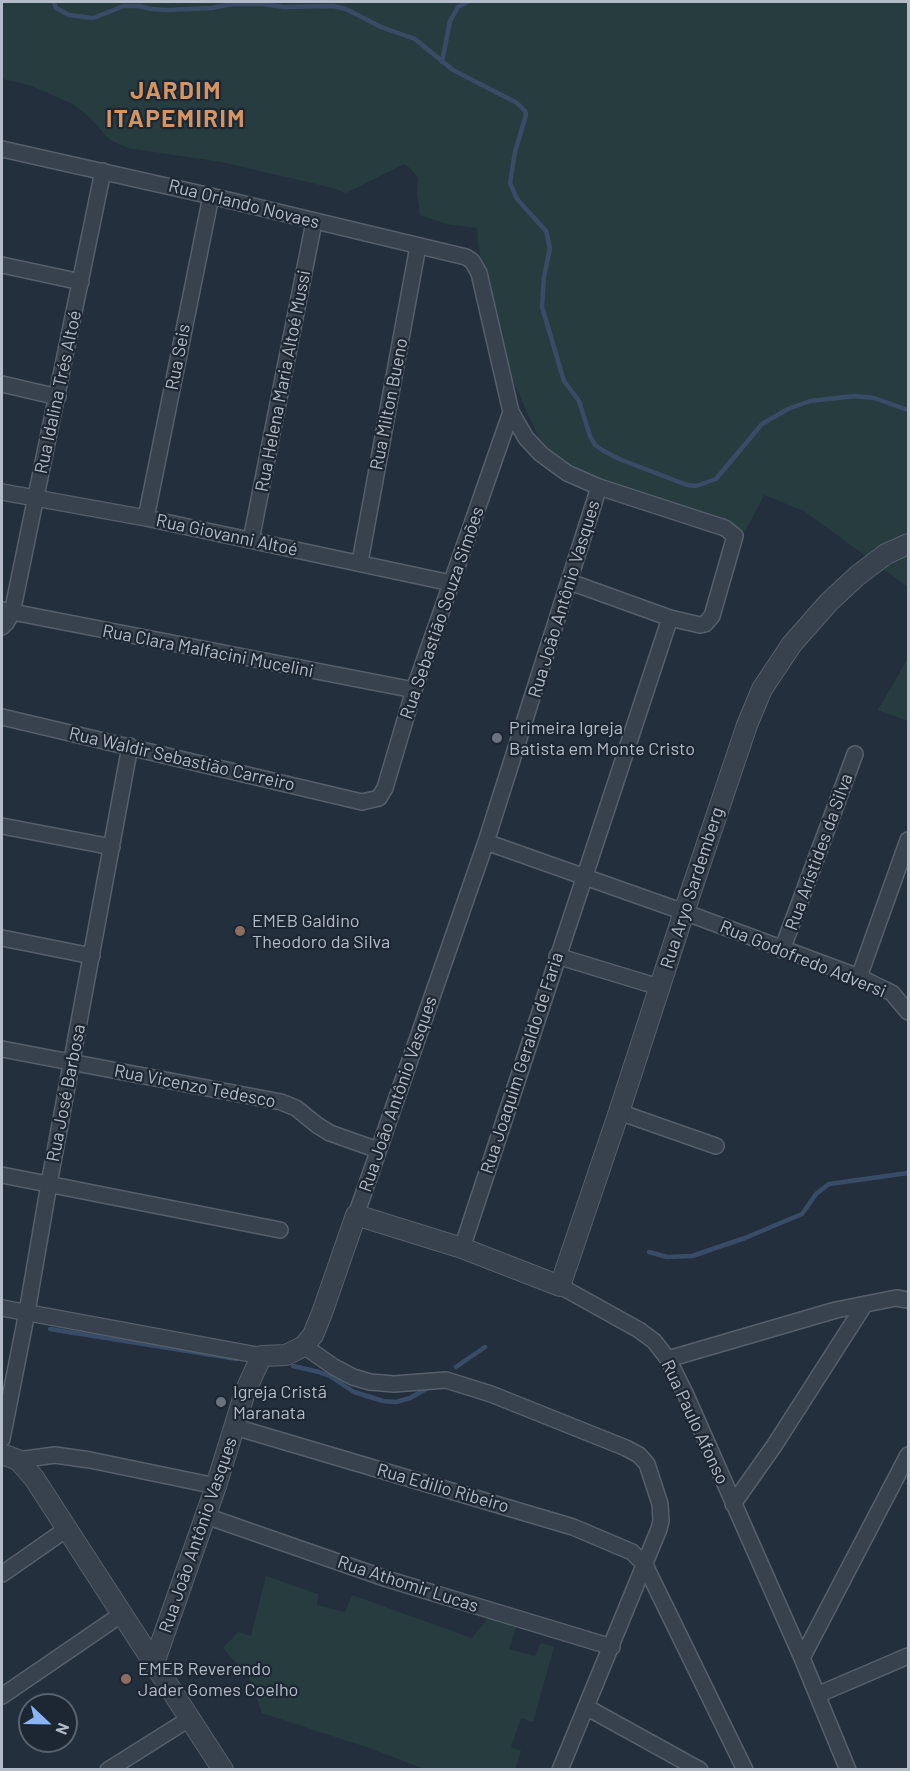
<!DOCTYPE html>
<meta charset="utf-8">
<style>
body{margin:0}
#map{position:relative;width:910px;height:1771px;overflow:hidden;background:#242f3e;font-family:Barlow,sans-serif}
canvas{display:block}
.frame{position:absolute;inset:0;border:3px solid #b4bcc9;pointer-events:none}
.north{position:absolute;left:18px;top:1693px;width:60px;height:60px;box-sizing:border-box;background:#1d2633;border:2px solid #59626f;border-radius:50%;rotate:112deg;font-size:16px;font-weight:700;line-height:24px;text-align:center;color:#b4bcc9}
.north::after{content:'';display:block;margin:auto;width:21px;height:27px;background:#8ab4f8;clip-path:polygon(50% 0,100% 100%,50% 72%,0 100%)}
</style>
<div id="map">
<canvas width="910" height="1771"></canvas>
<div class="frame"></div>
<div class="north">N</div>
</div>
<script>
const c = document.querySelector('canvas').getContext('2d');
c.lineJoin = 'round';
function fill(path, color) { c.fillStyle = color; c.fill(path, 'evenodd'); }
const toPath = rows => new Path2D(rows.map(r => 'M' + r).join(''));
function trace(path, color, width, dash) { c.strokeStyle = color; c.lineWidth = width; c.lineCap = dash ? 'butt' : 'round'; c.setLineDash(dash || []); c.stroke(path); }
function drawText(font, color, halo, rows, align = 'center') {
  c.font = font + ' Barlow,sans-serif'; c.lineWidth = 4.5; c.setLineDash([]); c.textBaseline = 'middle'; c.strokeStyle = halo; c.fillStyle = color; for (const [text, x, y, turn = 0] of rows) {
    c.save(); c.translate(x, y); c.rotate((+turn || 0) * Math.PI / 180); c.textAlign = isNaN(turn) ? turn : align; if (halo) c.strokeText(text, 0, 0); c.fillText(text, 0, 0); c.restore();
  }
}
const green = toPath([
 [2,2,908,2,908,587,804,511,764,495,745,532,613,489,583,476,544,450,498,347,478,244,477,228,447,224,420,215,417,194,418,178,411,169,404,164,346,193,333,188,221,162,128,148,110,140,88,116,73,104,29,85,2,79],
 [908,658,908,721,878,710],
 [266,1576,318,1594,317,1605,345,1612,352,1595,472,1638,490,1615,517,1624,509,1649,535,1656,541,1643,554,1647,533,1722,521,1718,511,1747,521,1751,515,1770,424,1769,372,1749,262,1713,249,1678,223,1648,238,1632,251,1636]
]);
const stream = toPath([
 [54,2,56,8,69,15,93,18,124,6,138,6,151,9,165,10,212,8,232,4,264,4,284,7,333,6,346,9,381,27,415,39,453,70,517,103,525,111,526,115,515,152,510,183,517,199,546,231,550,248,544,277,542,307,564,381,579,401,590,436,595,445,604,451,619,459,687,485,696,486,716,479,762,424,788,409,810,401,855,396,874,398,908,410],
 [442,62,450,21,458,7,467,2],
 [649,1252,667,1257,692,1256,745,1238,802,1214,816,1194,829,1184,908,1173],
 [50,1329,237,1359],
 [293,1366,319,1372,330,1376,354,1392,383,1401,396,1402,410,1398,428,1388],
 [456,1367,485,1347]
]);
const minor = toPath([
 [2,149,211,196,466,257,472,261,479,273,511,412,526,438,541,454,567,473,599,487,725,528,735,536,712,616,705,624,700,625,670,618,570,582],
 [2,265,81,282],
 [2,384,58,397],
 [2,492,146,518,451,583],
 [146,518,211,196],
 [251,540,314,222],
 [360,562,418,246],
 [2,610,414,690],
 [2,627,6,623,12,613,103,171],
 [2,717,362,802,379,798,385,788,414,690,511,412],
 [2,826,112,847],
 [486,842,684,912,859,977,892,993,908,1012],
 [2,938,92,956],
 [782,950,855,754],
 [557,956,659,987],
 [859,977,908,840],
 [2,1049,281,1102,296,1108,317,1125,330,1133,378,1150],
 [619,1112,716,1146],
 [2,1175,280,1230],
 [356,1215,486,842,599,487],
 [462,1248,670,618],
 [560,1286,639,1330,654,1341,668,1359,685,1393,802,1658,848,1770],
 [2,1308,262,1356],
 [304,1346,334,1367,353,1377,370,1382,394,1384,446,1380,491,1394,626,1448,639,1455,647,1464,660,1504,661,1521,659,1529,560,1770],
 [668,1359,836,1310,896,1298,908,1300],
 [235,1427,573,1527,632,1552,645,1565,745,1770],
 [2,1439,27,1312,49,1184,130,746],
 [18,1460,55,1455,90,1460,216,1486],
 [733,1504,774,1446,865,1304],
 [206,1516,387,1579,612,1647],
 [2,1574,68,1528],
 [802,1658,908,1455],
 [817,1695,908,1656],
 [2,1696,122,1614],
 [586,1707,700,1770],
 [108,1770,189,1719]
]);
const tertiary = toPath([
 [2,1454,18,1460,34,1478,223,1770],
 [154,1663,216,1486,245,1392,255,1370,262,1356,286,1355,304,1346,313,1335,322,1313,356,1215,462,1248,560,1286,619,1112,684,912,747,725,762,689,792,644,829,602,857,576,886,554,908,544]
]);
const markers = [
 [497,738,6,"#6b7280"],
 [240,931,6,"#8d6e63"],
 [221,1402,6,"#6b7280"],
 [126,1679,6,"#8d6e63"]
];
const streetNames = [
 ["Rua Orlando Novaes",244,204,14],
 ["Rua Seis",178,357,-79],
 ["Rua Helena Maria Altoé Mussi",283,381,-79],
 ["Rua Idalina Trés Altoé",58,392,-78],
 ["Rua Milton Bueno",389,404,-79],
 ["Rua Giovanni Altoé",227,535,12],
 ["Rua João Antônio Vasques",564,599,-73],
 ["Rua Sebastião Souza Simões",442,613,-71],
 ["Rua Clara Malfacini Mucelini",208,651,11],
 ["Rua Waldir Sebastião Carreiro",182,759,13],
 ["Rua Arístides da Silva",819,852,-70],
 ["Rua Aryo Sardemberg",692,888,-72],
 ["Rua Godofredo Adversi",803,959,22],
 ["Rua Joaquim Geraldo de Faria",522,1063,-72],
 ["Rua Vicenzo Tedesco",195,1086,11],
 ["Rua José Barbosa",66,1093,-79],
 ["Rua João Antônio Vasques",398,1094,-71],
 ["Rua Paulo Afonso",695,1422,65],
 ["Rua Edilio Ribeiro",443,1488,16],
 ["Rua João Antônio Vasques",198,1535,-71],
 ["Rua Athomir Lucas",408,1584,18]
];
const poiNames = [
 ["Primeira Igreja",509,728],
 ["Batista em Monte Cristo",509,749],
 ["EMEB Galdino",252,921],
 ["Theodoro da Silva",252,942],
 ["Igreja Cristã",233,1392],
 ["Maranata",233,1413],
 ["EMEB Reverendo",138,1669],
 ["Jader Gomes Coelho",138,1690]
];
const districtNames = [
 ["JARDIM",176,91],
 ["ITAPEMIRIM",176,119]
];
fill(green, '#263c3f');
trace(stream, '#394c67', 4.5);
trace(minor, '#565f6c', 18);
trace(tertiary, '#565f6c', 22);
trace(minor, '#38414e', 15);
trace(tertiary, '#38414e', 20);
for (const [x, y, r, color] of markers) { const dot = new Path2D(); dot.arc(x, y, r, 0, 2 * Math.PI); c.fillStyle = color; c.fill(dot); trace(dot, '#1d2633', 2); }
drawText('18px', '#b4bcc9', '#1d2633', streetNames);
drawText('18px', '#b4bcc9', '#1d2633', poiNames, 'left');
c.letterSpacing = '1.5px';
drawText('bold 24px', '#d59563', '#1d2633', districtNames);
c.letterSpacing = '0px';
</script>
